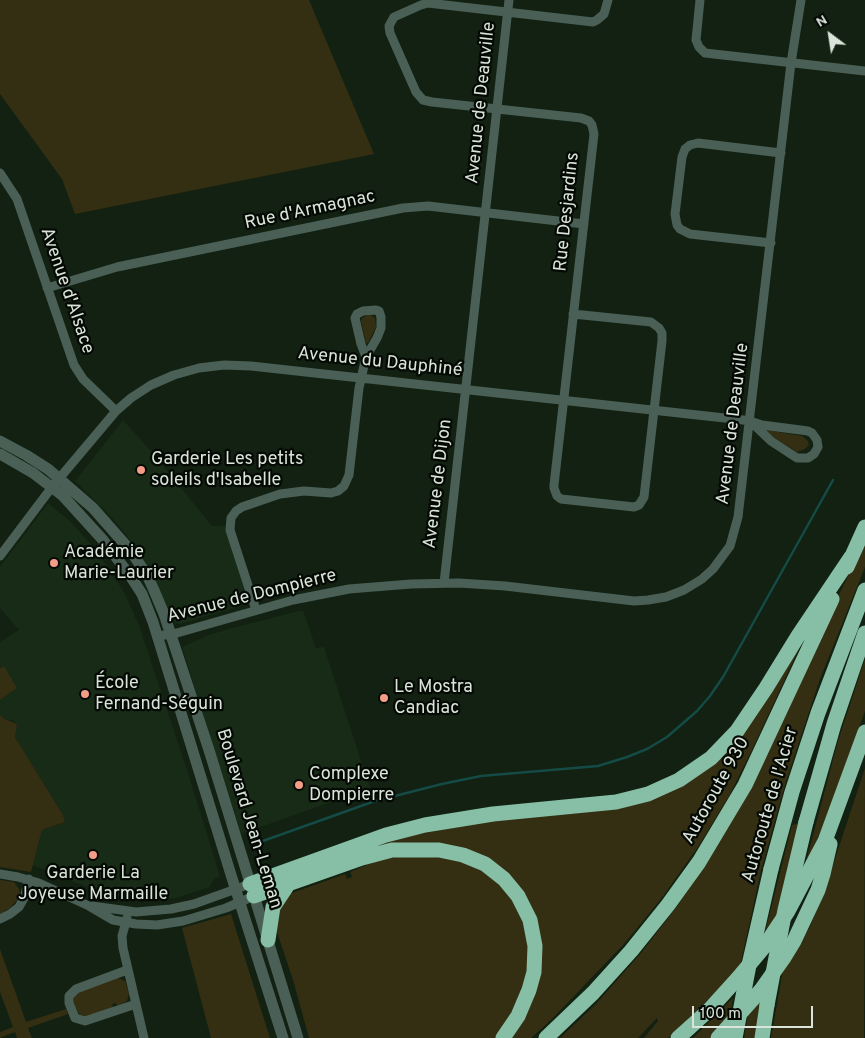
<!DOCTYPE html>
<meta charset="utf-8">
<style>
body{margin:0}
#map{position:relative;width:865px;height:1038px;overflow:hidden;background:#122111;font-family:Overpass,sans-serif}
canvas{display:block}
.north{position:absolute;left:805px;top:10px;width:50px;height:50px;-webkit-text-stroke:4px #040904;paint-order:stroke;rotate:329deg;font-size:14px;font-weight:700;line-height:20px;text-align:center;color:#dae4da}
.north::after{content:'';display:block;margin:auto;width:18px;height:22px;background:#dae4da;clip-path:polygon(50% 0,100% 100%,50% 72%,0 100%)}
.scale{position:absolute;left:692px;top:1006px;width:121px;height:22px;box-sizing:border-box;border:2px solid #dae4da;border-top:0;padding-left:6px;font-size:15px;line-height:18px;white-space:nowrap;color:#dae4da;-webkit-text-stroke:4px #040904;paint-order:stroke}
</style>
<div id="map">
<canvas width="865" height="1038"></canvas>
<div class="north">N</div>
<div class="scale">100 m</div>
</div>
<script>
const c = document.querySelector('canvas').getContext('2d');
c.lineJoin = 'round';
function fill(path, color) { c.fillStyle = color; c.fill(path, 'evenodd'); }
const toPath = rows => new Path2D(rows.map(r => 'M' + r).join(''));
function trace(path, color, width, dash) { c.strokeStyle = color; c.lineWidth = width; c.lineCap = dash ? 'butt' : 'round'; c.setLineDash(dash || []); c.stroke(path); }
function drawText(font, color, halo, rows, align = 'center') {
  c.font = font + ' Overpass,sans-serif'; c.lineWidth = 4.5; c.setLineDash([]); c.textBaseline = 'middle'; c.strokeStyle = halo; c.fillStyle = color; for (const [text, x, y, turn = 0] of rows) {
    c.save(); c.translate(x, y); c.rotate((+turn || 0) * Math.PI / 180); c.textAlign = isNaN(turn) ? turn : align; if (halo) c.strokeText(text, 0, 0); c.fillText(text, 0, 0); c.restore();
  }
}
const built = toPath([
 [123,420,152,452,212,526,225,526,246,595,244,595,244,603,241,606,180,624,175,623,148,567,132,542,113,519,75,481],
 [48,503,70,521,97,551,124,592,139,625,189,776,220,876,214,879,210,887,176,898,139,901,99,892,33,865,42,830,65,822,63,815,15,737,17,725,14,721,2,718,0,714,0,700,17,688,3,666,0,668,0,642,19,630,0,608,0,567],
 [303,610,316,648,324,647,370,788,241,834,182,647,209,635,228,629]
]);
const green = toPath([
 [0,0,309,0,374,154,75,214,62,179,0,94],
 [368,315,371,315,375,318,376,327,368,343,366,343,361,321,362,318],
 [766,430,802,436,808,441,809,445,805,449,797,452,766,432],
 [865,541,865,567,820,679,785,785,761,871,740,966,716,992,668,1038,644,1038,658,1021,657,1018,638,1038,560,1038,595,1005,641,953,678,905,717,846],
 [799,649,751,752,729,796,698,847,661,899,624,944,551,1020,531,1038,510,1038,541,944,490,862,370,850,387,840,680,785],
 [865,659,865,711,826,819,804,869,838,741],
 [4,666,17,688,0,700,0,668],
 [0,714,3,718,15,723,17,725,15,737,63,815,65,822,42,830,31,872,0,867],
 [865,768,864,1038,771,1038,783,970,801,944,811,924,829,877],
 [799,823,778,915,765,932,792,825],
 [440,855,480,867,507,890,523,916,530,961,516,1008,496,1038,309,1038,293,980,276,929,278,912,286,898,292,893,345,874,347,879,352,877,350,872,381,859,395,857],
 [0,880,14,882,19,889,20,893,18,899,10,908,0,914],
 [231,914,270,1038,211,1038,182,928],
 [0,949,26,1022,66,1009,68,1014,28,1028,32,1038,17,1038,15,1032,0,1038,0,1032,13,1027,0,992],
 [118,978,125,981,126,984,129,994,127,1001,117,1006,116,1003,112,1004,113,1007,87,1017,80,1016,74,1004,74,997,77,993],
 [733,998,729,1020,712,1038,693,1038],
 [762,999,756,1038,744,1038,748,1015]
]);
const stream = toPath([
 [260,842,375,801,442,784,481,776,598,766,627,757,647,749,667,737,697,711,710,696,723,677,833,480]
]);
const minor = toPath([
 [700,0,696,40,699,47,705,53,865,71],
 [0,173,17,199,74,365,83,379,116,411],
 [771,243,690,234,680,229,677,225,675,214,682,157,685,149,690,145,698,143,781,153],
 [47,288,117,267,403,208,428,206,584,224],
 [573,314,651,322,659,328,662,333,662,341,644,497,639,505,634,507,561,499,557,496,554,488,554,485,594,134,592,125,589,121,581,118,432,102,423,100,416,92,390,33,389,26,394,17,421,5,428,3,593,22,597,20,604,14,608,0],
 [0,556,52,487,116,411,131,398,151,385,174,375,199,368,224,365,251,366,743,420,750,421,762,425,808,431,812,433,817,440,818,447,814,454,808,458,797,458,771,441,750,421],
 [444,583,509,0],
 [256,610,230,530,231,518,236,511,242,507,280,494,304,491,331,493,338,491,344,486,349,475,359,388,366,357,377,338,381,328,381,317,379,311,376,310,363,311,357,314,355,318,361,344,366,357],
 [158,636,177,633,293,600,349,589,411,584,459,583,505,586,634,601,648,600,666,597,684,590,702,579,713,569,730,546,738,517,791,63,801,0],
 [0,874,18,877,39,883,89,906,113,920,136,924,157,925,183,921,226,908,254,896],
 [92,906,136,912,171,909,194,904,250,884],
 [127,918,122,936,123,948,144,1038],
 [0,919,10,914,19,907,24,898,29,879],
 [127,970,76,989,69,996,69,1003,75,1018,85,1021,136,1004]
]);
const tertiary = toPath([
 [0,441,26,455,48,469,93,508,130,550,147,575,153,588,164,614,209,750,298,1038],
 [0,454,33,473,63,496,103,540,131,577,142,594,153,622,232,878,283,1038]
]);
const motorway = toPath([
 [847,567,865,527],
 [806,822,834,724,865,633],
 [771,869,792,792,818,713,865,590],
 [250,884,386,835,425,825,493,814,616,802,648,794,679,780,711,758,737,731,766,688,798,636,851,557],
 [254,896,362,858,392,850,439,850,463,855,485,864,504,879,518,896,530,920,535,946,534,972,529,990,518,1016,503,1038],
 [268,940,273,907,289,883],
 [546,1038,593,993,631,951,668,905,699,862,745,785,832,599],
 [678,1038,709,1010,738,978,764,947,788,911,825,841,865,732],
 [718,1038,761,990,783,959,794,941,818,890,823,874,830,844],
 [762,1038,767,1005]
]);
const motorwayBridge = toPath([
 [767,1005,785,910,806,822],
 [735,1038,749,965,771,869]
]);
const markers = [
 [141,470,5,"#f49e87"],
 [54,563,5,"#f49e87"],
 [85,694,5,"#f49e87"],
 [384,698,5,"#f49e87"],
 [299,785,5,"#f49e87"],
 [93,855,5,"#f49e87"]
];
const streetNames = [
 ["Avenue de Deauville",482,103,-84],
 ["Rue d'Armagnac",310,211,-12],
 ["Rue Desjardins",568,212,-84],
 ["Avenue d'Alsace",66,291,71],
 ["Avenue du Dauphiné",380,363,6],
 ["Avenue de Deauville",734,424,-83],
 ["Avenue de Dijon",439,484,-83],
 ["Avenue de Dompierre",252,597,-14],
 ["Autoroute 930",717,791,-61],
 ["Autoroute de l'Acier",771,805,-74],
 ["Boulevard Jean-Leman",248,819,73]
];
const poiNames = [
 ["Garderie Les petits",151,460],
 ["soleils d'Isabelle",151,481],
 ["Académie",64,553],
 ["Marie-Laurier",64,574],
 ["École",95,684],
 ["Fernand-Séguin",95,705],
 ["Le Mostra",394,688],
 ["Candiac",394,709],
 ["Complexe",309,775],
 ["Dompierre",309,796],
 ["Garderie La",93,874,"center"],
 ["Joyeuse Marmaille",93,895,"center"]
];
fill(built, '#172b17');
fill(green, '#342f12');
trace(stream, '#154b46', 2.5);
trace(minor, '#4a6056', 9);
trace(tertiary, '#4a6056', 11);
trace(motorway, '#86bfa6', 15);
trace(motorwayBridge, '#86bfa6', 15);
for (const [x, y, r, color] of markers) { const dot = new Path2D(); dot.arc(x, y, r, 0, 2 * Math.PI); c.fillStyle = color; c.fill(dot); trace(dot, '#040904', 2); }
drawText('18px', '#dae4da', '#040904', streetNames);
drawText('18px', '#dae4da', '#040904', poiNames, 'left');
</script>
